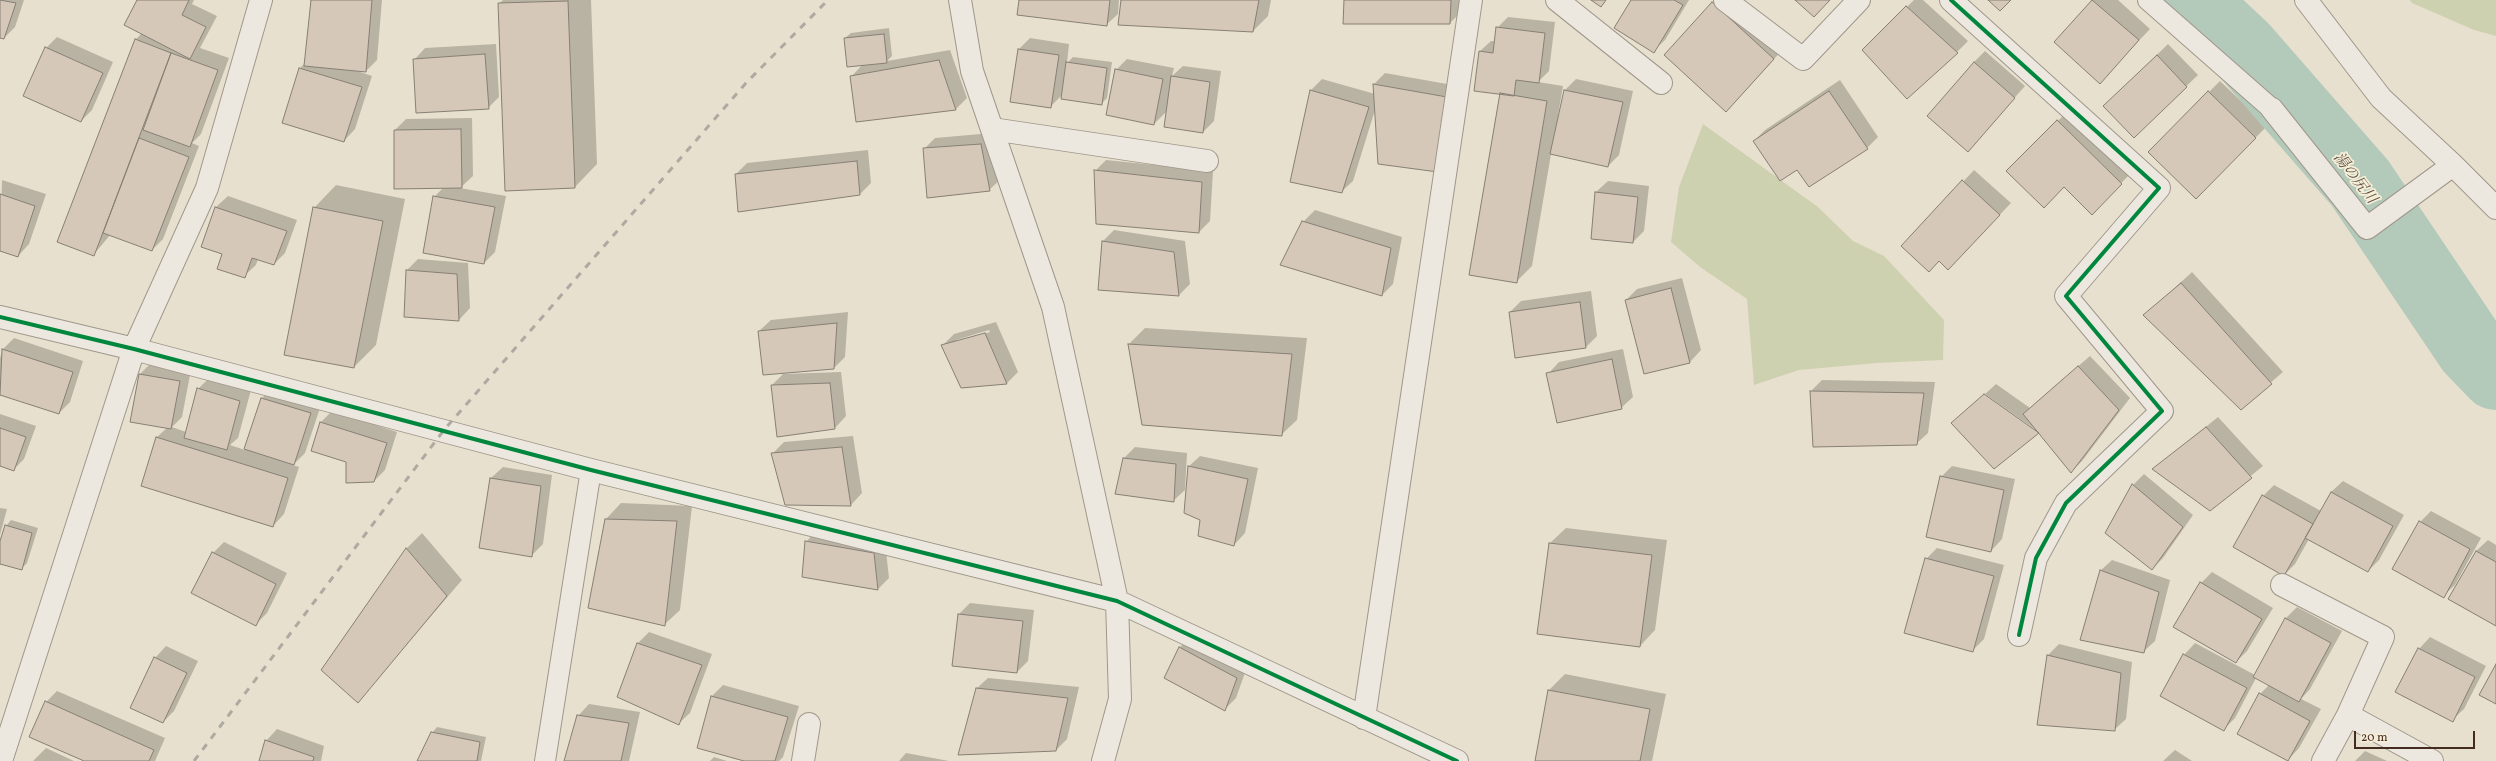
<!DOCTYPE html>
<meta charset="utf-8">
<style>
body{margin:0}
#map{position:relative;width:2496px;height:761px;overflow:hidden;background:#e8e0ce;font-family:Vollkorn,serif}
canvas{display:block}
.scale{position:absolute;left:2354px;top:731px;width:121px;height:18px;box-sizing:border-box;border:2px solid #432b20;border-top:0;padding-left:5px;font-size:12px;line-height:14px;white-space:nowrap;color:#432b20;-webkit-text-stroke:3px #f7eed8;paint-order:stroke}
</style>
<div id="map">
<canvas width="2496" height="761"></canvas>
<div class="scale">20 m</div>
</div>
<script>
const c = document.querySelector('canvas').getContext('2d');
c.lineJoin = 'round';
function fill(path, color) { c.fillStyle = color; c.fill(path, 'evenodd'); }
const toPath = rows => new Path2D(rows.map(r => 'M' + r).join(''));
function trace(path, color, width, dash) { c.strokeStyle = color; c.lineWidth = width; c.lineCap = dash ? 'butt' : 'round'; c.setLineDash(dash || []); c.stroke(path); }
function drawText(font, color, halo, rows, align = 'center') {
  c.font = font + ' Vollkorn,"Noto Serif JP",serif'; c.lineWidth = 3.5; c.setLineDash([]); c.textBaseline = 'middle'; c.strokeStyle = halo; c.fillStyle = color; for (const [text, x, y, turn = 0] of rows) {
    c.save(); c.translate(x, y); c.rotate((+turn || 0) * Math.PI / 180); c.textAlign = isNaN(turn) ? turn : align; if (halo) c.strokeText(text, 0, 0); c.fillText(text, 0, 0); c.restore();
  }
}
const green = toPath([
 [2410,0,2496,0,2496,36,2474,30,2412,3],
 [1703,124,1818,207,1853,241,1884,256,1944,320,1943,360,1877,363,1799,370,1754,385,1747,299,1700,267,1671,242,1679,187]
]);
const shadow = toPath([
 [0,0,24,0,15,27,4,38,0,37],
 [138,0,194,0,192,4,217,16,200,48,229,58,201,134,192,143,199,146,163,239,152,250,111,234,94,254,59,241,136,39,142,33],
 [312,0,382,0,377,60,366,71,357,71,372,76,355,129,344,141,300,68,305,63],
 [503,0,591,0,597,164,575,187,499,4],
 [1020,0,1119,0,1118,14,1106,25],
 [1122,0,1271,0,1268,16,1253,31],
 [1345,0,1461,0,1461,12,1450,23],
 [1632,0,1689,0,1665,40,1653,51],
 [1716,0,1785,47,1737,100,1665,55],
 [1914,0,1923,0,1968,41,1957,52,1863,50],
 [2093,0,2118,0,2150,29,2100,82,2056,42],
 [1508,17,1555,22,1549,71,1538,82,1563,86,1558,115,1559,116,1565,90,1576,79,1633,91,1619,155,1608,166,1551,154,1532,266,1516,282,1501,93,1479,52,1491,41,1495,41,1497,28],
 [889,28,892,56,887,61,950,50,967,98,956,109,857,121,851,77,863,64,845,38,851,33],
 [57,37,113,62,92,110,81,121,46,48],
 [1030,38,1069,44,1067,63,1073,57,1112,62,1107,98,1101,104,1062,95,1050,107,1011,101,1019,49],
 [496,44,499,97,488,108,414,60,425,48],
 [2168,44,2198,75,2134,136,2116,95],
 [1985,51,2025,86,1968,150,1974,62],
 [1127,59,1174,68,1172,76,1183,66,1221,71,1214,121,1203,132,1167,111,1154,124,1116,70],
 [1385,73,1458,86,1448,160,1375,110,1353,181,1341,192,1310,91,1322,79,1375,94,1374,84],
 [1840,80,1878,137,1867,148,1798,168,1754,141,1765,130],
 [2220,81,2267,126,2196,198,2149,152],
 [2069,110,2132,172,2092,213,2064,186,2007,171],
 [472,118,473,176,460,188,506,196,495,252,484,263,434,197,444,187,395,188,395,130,406,119],
 [992,133,1001,179,989,190,924,149,935,138],
 [868,150,871,183,860,194,736,174,747,163],
 [1106,160,1213,171,1210,221,1199,232,1095,171],
 [1974,170,2011,203,1959,258,1939,260,1903,246],
 [2,180,46,194,29,244,18,256,0,250],
 [1608,181,1649,186,1644,231,1633,242,1596,192],
 [336,185,405,199,376,345,354,367,314,208],
 [228,196,297,220,285,253,274,264,258,259,256,265,244,276,223,254,203,247,216,207],
 [1315,210,1402,237,1393,284,1382,295,1303,222],
 [1114,230,1185,241,1190,284,1179,295,1099,289,1103,241],
 [418,259,468,263,470,308,459,320,407,270],
 [2192,272,2283,372,2241,408,2145,315],
 [1682,278,1701,350,1690,362,1645,373,1626,300,1637,289],
 [1591,291,1597,336,1586,347,1510,312,1521,301],
 [848,312,845,357,834,368,759,331,771,320],
 [996,322,1018,372,1007,383,961,387,943,345,954,334],
 [989,330,990,332,956,342,956,340],
 [1145,328,1307,338,1297,420,1281,435,1143,424,1129,344],
 [14,338,83,361,70,402,59,413,0,394,0,358,3,349],
 [1623,349,1633,397,1621,408,1548,374,1559,362],
 [2090,356,2130,398,2082,461,2071,472,2039,432,1985,394,1996,384,2030,408],
 [151,363,191,370,182,417,172,427,186,432,198,389,209,378,251,390,238,438,230,445,245,450,262,398,273,387,322,402,305,453,293,465,299,467,284,514,273,526,142,485,157,437,167,428,140,374],
 [841,372,846,416,835,428,772,385,783,374],
 [1822,380,1935,382,1928,433,1916,444,1811,391],
 [332,411,397,432,385,470,374,481,347,461,321,422],
 [0,414,36,426,24,459,13,470,0,465],
 [2218,417,2263,466,2210,509,2154,469],
 [853,436,862,493,851,505,786,504,773,453,784,442],
 [1135,447,1187,453,1185,490,1173,501,1124,458],
 [1200,456,1258,468,1245,533,1234,545,1201,520,1188,467],
 [1952,466,2015,479,2002,539,1991,551,1941,477],
 [503,467,552,475,543,544,531,556,491,478],
 [2144,474,2193,515,2163,558,2152,569,2133,485],
 [2343,481,2404,515,2379,560,2368,571,2309,539,2295,564,2284,575,2263,496,2274,485,2321,511,2331,492],
 [621,503,692,506,680,610,664,625,606,519],
 [0,508,7,509,0,535],
 [2431,511,2481,538,2455,585,2443,596,2420,522],
 [11,520,38,528,27,563,21,569,0,563,0,544,6,526],
 [1566,528,1667,540,1655,630,1640,646,1550,543],
 [817,530,885,542,889,578,878,589,803,577,806,542],
 [422,533,462,580,358,701,323,670,407,548],
 [2488,540,2496,545,2496,625,2450,599,2476,551],
 [224,542,287,573,267,613,255,625,213,553],
 [1937,548,2004,565,1984,639,1973,650,1926,559],
 [2112,560,2170,580,2155,641,2143,652,2100,571],
 [2212,572,2273,608,2247,651,2236,662,2201,583],
 [970,603,1034,610,1028,661,1017,672,959,614],
 [2297,607,2342,631,2310,689,2301,699,2321,709,2299,748,2288,760,2260,694,2269,685,2256,678,2235,718,2224,729,2184,655,2195,643,2255,675,2285,619],
 [649,632,712,654,690,713,678,724,618,696,638,643],
 [1191,636,1247,667,1236,698,1225,709,1180,647],
 [2430,637,2486,666,2464,709,2452,720,2419,649],
 [2059,644,2132,662,2126,719,2114,730,2038,724,2048,655],
 [166,646,198,661,174,711,163,722,155,658],
 [1565,674,1666,694,1652,761,1536,761,1549,690],
 [988,678,1079,687,1067,739,1056,750,976,689],
 [723,685,799,706,783,757,779,761,748,761,698,747,712,696],
 [57,691,165,738,155,761,87,761,46,702],
 [589,704,640,712,629,761,565,761,578,716],
 [437,727,486,737,481,761,418,761,432,733],
 [277,729,324,746,321,761,260,761,266,741],
 [46,748,74,761,33,761],
 [2175,750,2192,761,2163,761],
 [2365,751,2387,761,2355,761],
 [906,753,949,761,899,761],
 [714,757,727,761,710,761]
]);
const river = toPath([
 [2191,0,2243,49,2360,183,2471,348,2496,374]
]);
const building = toPath([
 [0,0,16,3,4,39,0,38,0,0],
 [137,0,189,0,182,15,206,27,190,59,124,25,137,0],
 [311,0,372,0,366,72,304,66,311,0],
 [1019,0,1110,0,1107,26,1017,15,1019,0],
 [1121,0,1259,0,1253,32,1118,25,1121,0],
 [1344,0,1451,0,1450,24,1343,24,1344,0],
 [1591,0,1606,0,1601,7,1591,0],
 [1631,0,1674,0,1683,5,1654,53,1614,28,1631,0],
 [1795,0,1830,0,1814,17,1795,0],
 [1988,0,2011,0,2000,11,1988,0],
 [2092,0,2139,40,2100,84,2054,42,2092,0],
 [568,1,575,188,505,191,498,3,568,1],
 [1712,2,1774,59,1726,112,1664,55,1712,2],
 [1906,6,1958,53,1907,99,1862,50,1906,6],
 [1496,27,1545,33,1539,83,1516,80,1514,96,1474,91,1479,51,1493,53,1496,27],
 [884,34,887,63,847,67,844,38,884,34],
 [135,39,171,53,94,256,57,242,135,39],
 [45,47,103,73,81,122,23,96,45,47],
 [1018,49,1059,55,1051,108,1010,102,1018,49],
 [171,53,218,70,190,147,143,130,171,53],
 [485,54,489,109,416,113,413,59,485,54],
 [2157,55,2187,87,2134,138,2103,106,2157,55],
 [939,60,956,110,856,122,850,76,939,60],
 [1066,62,1107,68,1102,105,1061,99,1066,62],
 [1974,62,2015,98,1968,152,1927,116,1974,62],
 [299,68,362,87,344,142,282,123,299,68],
 [1115,69,1163,79,1154,125,1106,115,1115,69],
 [1171,76,1210,82,1203,133,1164,127,1171,76],
 [1373,84,1447,97,1438,172,1378,164,1373,84],
 [1310,90,1369,107,1342,193,1290,182,1310,90],
 [1564,90,1623,102,1608,167,1550,154,1564,90],
 [1829,91,1868,149,1809,187,1797,170,1780,181,1753,141,1829,91],
 [2208,91,2256,138,2196,199,2148,152,2208,91],
 [1500,93,1547,101,1517,283,1469,275,1500,93],
 [2057,120,2122,184,2092,215,2064,187,2044,208,2006,171,2057,120],
 [461,129,462,188,394,189,394,130,461,129],
 [139,138,189,157,152,251,103,233,139,138],
 [981,144,990,191,927,198,923,148,981,144],
 [857,161,860,195,738,212,735,174,857,161],
 [1094,170,1202,182,1199,233,1096,224,1094,170],
 [1962,180,2000,215,1948,270,1939,261,1929,272,1901,246,1962,180],
 [1595,192,1638,197,1633,243,1591,239,1595,192],
 [0,194,35,206,18,257,0,251,0,194],
 [433,196,495,207,484,264,423,253,433,196],
 [215,207,287,231,274,265,252,258,245,278,217,269,222,254,201,247,215,207],
 [313,207,383,221,354,368,284,355,313,207],
 [1302,221,1391,248,1382,296,1280,265,1302,221],
 [1102,241,1174,252,1179,296,1098,290,1102,241],
 [406,270,457,274,459,321,404,317,406,270],
 [2181,283,2272,384,2241,410,2143,315,2181,283],
 [1671,288,1690,363,1644,374,1625,300,1671,288],
 [1580,302,1586,348,1515,358,1509,312,1580,302],
 [837,323,834,369,763,375,758,331,837,323],
 [985,333,1007,384,961,388,941,345,985,333],
 [1128,344,1292,354,1282,436,1142,425,1128,344],
 [2,349,73,372,59,414,0,395,2,349],
 [1612,359,1622,409,1557,423,1546,373,1612,359],
 [2078,366,2119,410,2071,473,2023,414,2078,366],
 [139,374,180,381,171,429,130,422,139,374],
 [830,383,835,429,777,437,771,385,830,383],
 [197,388,240,401,227,450,184,438,197,388],
 [1810,391,1924,393,1917,445,1813,447,1810,391],
 [1984,394,2039,433,1994,469,1951,423,1984,394],
 [261,398,311,413,294,465,244,449,261,398],
 [320,422,387,443,374,482,346,483,346,462,311,451,320,422],
 [2206,427,2252,478,2210,511,2152,469,2206,427],
 [0,428,26,437,14,471,0,466,0,428],
 [156,437,288,478,273,527,141,486,156,437],
 [842,447,851,506,785,505,771,453,842,447],
 [1123,458,1176,464,1174,502,1115,494,1123,458],
 [1188,466,1248,479,1234,546,1198,536,1200,520,1184,513,1188,466],
 [1940,476,2004,490,1991,552,1926,537,1940,476],
 [490,478,541,486,532,557,479,548,490,478],
 [2132,484,2183,527,2152,570,2105,533,2132,484],
 [2331,492,2393,526,2368,572,2305,538,2331,492],
 [2262,495,2313,524,2284,576,2233,547,2262,495],
 [605,519,677,521,665,626,588,608,605,519],
 [2419,521,2470,549,2444,598,2392,569,2419,521],
 [5,525,32,533,22,570,0,564,0,541,5,525],
 [805,541,874,553,878,590,802,577,805,541],
 [1549,543,1652,555,1640,647,1537,634,1549,543],
 [406,548,447,596,358,703,321,670,406,548],
 [2476,551,2496,562,2496,626,2448,599,2476,551],
 [212,552,276,584,256,626,191,593,212,552],
 [1925,558,1994,576,1973,652,1904,633,1925,558],
 [2100,570,2159,592,2144,653,2080,640,2100,570],
 [2200,582,2262,619,2236,663,2173,627,2200,582],
 [958,614,1023,621,1017,673,952,666,958,614],
 [2285,618,2331,643,2299,702,2253,677,2285,618],
 [637,643,702,665,679,725,617,697,637,643],
 [1179,647,1237,678,1225,711,1164,678,1179,647],
 [2418,648,2475,677,2453,722,2395,692,2418,648],
 [2183,654,2247,688,2224,731,2160,696,2183,654],
 [2047,655,2121,673,2115,731,2037,725,2047,655],
 [154,657,187,673,163,723,130,708,154,657],
 [2496,664,2496,704,2479,695,2496,664],
 [976,688,1068,698,1056,751,958,755,976,688],
 [1548,690,1650,709,1640,761,1535,761,1548,690],
 [2259,693,2310,721,2288,761,2237,734,2259,693],
 [711,696,788,717,775,761,744,761,697,748,711,696],
 [45,701,154,750,149,761,84,761,29,737,45,701],
 [577,715,629,723,621,761,564,761,577,715],
 [431,732,480,742,477,761,417,761,431,732],
 [265,740,314,757,313,761,259,761,265,740]
]);
const lane = toPath([
 [2148,0,2272,109],
 [545,761,591,470]
]);
const street = toPath([
 [960,0,972,71,1053,307,1117,601,1120,699,1103,761],
 [1557,0,1661,83],
 [1725,0,1803,59,1859,0],
 [1951,0,2159,188,2066,296,2162,411,2066,503,2036,558,2019,635],
 [2306,0,2381,98,2453,165],
 [2272,109,2367,228,2453,165,2496,208],
 [992,129,1207,161],
 [0,317,134,349,591,470,1117,601,1457,761],
 [2282,585,2383,637,2348,715,2323,761],
 [2348,715,2432,761],
 [1364,718,1471,0],
 [1,761,134,349,207,188,261,0],
 [803,761,809,724]
]);
const rail = toPath([
 [194,761,444,430,746,83,828,0]
]);
const cycleway = toPath([
 [1951,0,2159,188,2066,296,2162,411,2066,503,2036,558,2019,635],
 [0,317,134,349,591,470,1117,601,1457,761]
]);
const waterNames = [
 ["湯の尻川",2354,179,52]
];
fill(green, '#ced1af');
fill(shadow, '#0003');
trace(river, '#b3c9b9', 72);
fill(building, '#d5c8b9');
trace(building, '#877f74', 1);
trace(lane, '#9f978b', 22);
trace(street, '#9f978b', 24);
trace(lane, '#ece8df', 20);
trace(street, '#ece8df', 22);
trace(rail, '#aea9a1', 3, [7, 7]);
trace(cycleway, '#00873e', 4);
drawText('italic 15px', '#595044', '#f7eed8', waterNames);
</script>
